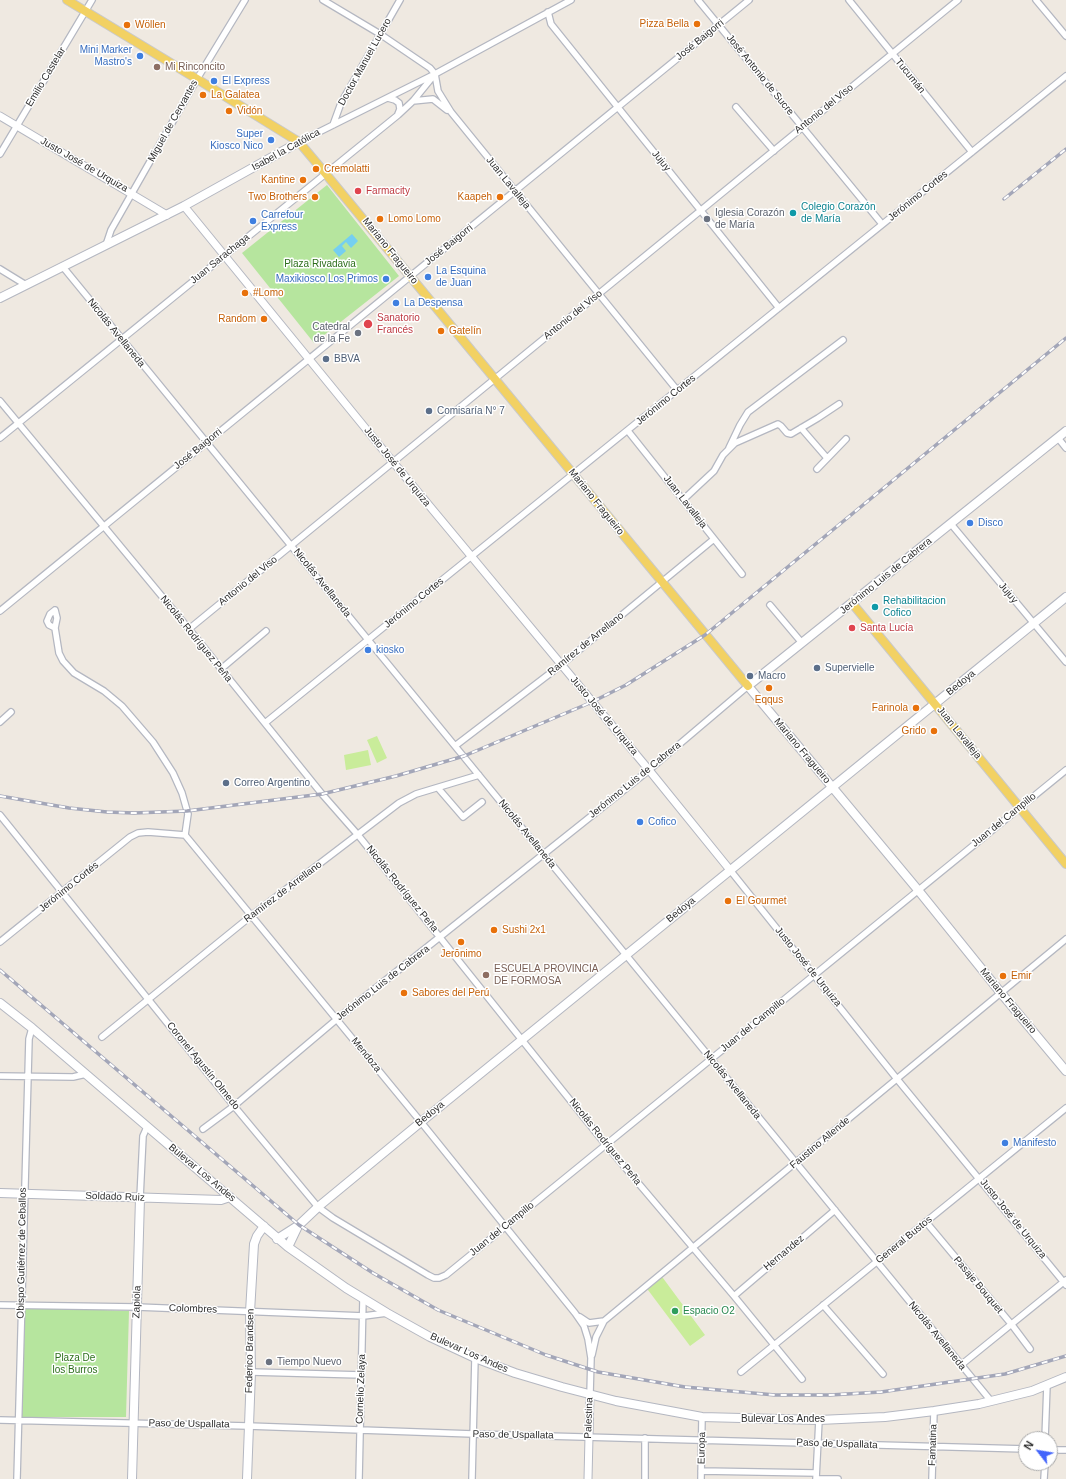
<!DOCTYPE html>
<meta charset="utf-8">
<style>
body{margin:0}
#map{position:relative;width:1066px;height:1479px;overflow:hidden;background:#efe9e1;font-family:Arial,sans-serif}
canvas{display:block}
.north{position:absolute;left:1018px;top:1431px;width:40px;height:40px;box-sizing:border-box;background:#fff;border:1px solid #ababab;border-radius:50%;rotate:301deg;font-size:11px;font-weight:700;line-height:16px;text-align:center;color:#2e2e2e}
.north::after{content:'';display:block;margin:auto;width:14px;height:18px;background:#4264fb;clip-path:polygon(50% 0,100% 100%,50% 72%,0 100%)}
</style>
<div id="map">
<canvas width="1066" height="1479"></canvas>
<div class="north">N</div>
</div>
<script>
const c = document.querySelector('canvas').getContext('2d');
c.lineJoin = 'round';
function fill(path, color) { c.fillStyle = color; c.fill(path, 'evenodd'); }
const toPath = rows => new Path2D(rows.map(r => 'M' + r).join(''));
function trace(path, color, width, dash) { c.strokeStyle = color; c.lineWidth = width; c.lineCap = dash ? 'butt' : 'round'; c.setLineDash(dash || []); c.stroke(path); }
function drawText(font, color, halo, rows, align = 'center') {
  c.font = font + ' Arial,sans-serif'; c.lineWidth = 3; c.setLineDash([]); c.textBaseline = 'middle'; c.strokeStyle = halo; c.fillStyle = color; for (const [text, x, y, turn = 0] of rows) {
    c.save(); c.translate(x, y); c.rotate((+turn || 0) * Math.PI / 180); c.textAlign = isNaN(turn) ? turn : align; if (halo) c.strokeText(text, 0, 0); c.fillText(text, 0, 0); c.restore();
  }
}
const green = toPath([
 [327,185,399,276,314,343,242,253],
 [24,1307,129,1311,126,1417,22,1417]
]);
const pitch = toPath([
 [377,736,387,758,377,763,367,740],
 [368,750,371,765,346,770,344,755],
 [660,1274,705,1335,690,1346,645,1286]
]);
const water = toPath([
 [352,234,358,241,351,248,346,242,342,246,346,251,339,257,333,250]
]);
const minor = toPath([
 [323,0,380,34,430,68,435,74,438,91,451,112,677,390],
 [698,0,882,224],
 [849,0,972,152],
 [1036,0,1066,36],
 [548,12,551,24,779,308],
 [388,98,395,100,399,103,400,109,398,114],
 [413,101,433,99,447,110],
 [736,107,774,151],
 [333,125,341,103,400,0],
 [299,142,435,74,571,0],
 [0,154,92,0],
 [106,245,111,230,197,79,245,0],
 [63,267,991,1401],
 [0,269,26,285],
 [0,401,189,629,322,794,358,835,606,1145,734,1296,802,1379],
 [801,428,827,458],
 [628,431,742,574],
 [0,438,398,115,413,101,435,74],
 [1058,438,1066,448],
 [729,448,740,425,748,412,843,340],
 [817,469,846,439],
 [684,499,714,471,723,455,735,443,778,424,781,426,787,433,791,434,818,418,839,404],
 [951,524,1066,662],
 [770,605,802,643],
 [0,611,749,0],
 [55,628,57,618,55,610,50,614,47,621,49,625,55,628,59,653,63,661,74,673,104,691,122,706,153,742,173,773,182,793,188,814,185,835],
 [189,629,958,0],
 [221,669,266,631],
 [0,722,11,712],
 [265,723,1066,76],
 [455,746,561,665,714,539],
 [438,788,463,817,482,802],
 [0,815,234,1106,318,1207,333,1218,428,1275,434,1278,439,1278,446,1275,1066,770],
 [730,870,897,1079,1066,1285],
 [0,942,130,837,138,833,148,832,185,835,421,1122,575,1313,584,1326,588,1339,591,1358,590,1394],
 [102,1037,251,916,399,803,416,794,479,775],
 [0,1076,73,1077,86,1074],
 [203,1129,234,1106,337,1019,649,770,748,686],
 [140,1198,143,1136,147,1127],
 [926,1222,1012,1325,1030,1349],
 [734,1296,835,1210],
 [0,1305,137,1307,364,1316,387,1313],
 [823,1305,883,1374],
 [580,1317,589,1323,604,1321],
 [592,1355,596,1337,604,1321,1066,939],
 [961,1365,1066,1280],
 [251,1372,362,1375],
 [741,1372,1066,1108],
 [0,1420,248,1426,473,1434,1026,1449],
 [1045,1439,1047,1385],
 [1050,1450,1066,1450],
 [701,1471,816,1473],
 [17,1479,29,1039,32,1028],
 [359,1479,363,1299],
 [472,1479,475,1358],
 [645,1479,645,1438],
 [701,1479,702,1417],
 [816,1479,819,1420],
 [816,1479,838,1479],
 [932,1479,934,1411],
 [1044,1479,1045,1463]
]);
const tertiary = toPath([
 [0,116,167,215],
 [184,206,393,462,649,770,730,870],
 [588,1479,590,1394]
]);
const secondary = toPath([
 [0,298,184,206,299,142],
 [1066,431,748,686,918,890,1001,993,1066,1071],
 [0,1003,32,1028,288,1247,346,1288,387,1313,430,1337,475,1358,515,1373,562,1387,616,1401,702,1417,819,1420,885,1417,934,1411,979,1404,1032,1391,1066,1377],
 [0,1193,221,1200,230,1197],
 [277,1239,299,1225,318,1207,421,1122,1066,597],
 [288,1247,298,1226],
 [132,1479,140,1198],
 [247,1479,251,1372,250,1312,254,1244,257,1236,264,1226]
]);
const primary = toPath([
 [67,0,197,79,299,142,325,173,748,686],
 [852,603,1066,864]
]);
const rail = toPath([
 [1004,199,1066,149],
 [0,796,69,808,107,812,134,813,187,811,322,794,396,776,464,756,592,702,626,685,705,635,1066,338],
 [0,970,299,1225,373,1273,438,1310,546,1355,598,1372,685,1387,775,1395,830,1395,881,1392,1005,1374,1066,1356]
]);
const markers = [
 [697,24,4,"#e8710a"],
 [127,25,4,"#e8710a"],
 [140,56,4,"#3f7fe0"],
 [157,67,4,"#8d6e63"],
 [214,81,4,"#3f7fe0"],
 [203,95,4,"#e8710a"],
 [229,111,4,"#e8710a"],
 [271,140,4,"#3f7fe0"],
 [316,169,4,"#e8710a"],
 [303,180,4,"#e8710a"],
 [358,191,4,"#e0444e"],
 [315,197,4,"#e8710a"],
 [500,197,4,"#e8710a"],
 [793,213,4,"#0f9aa8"],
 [380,219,4,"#e8710a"],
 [707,219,4,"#6b7280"],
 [253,221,4,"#3f7fe0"],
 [428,277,4,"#3f7fe0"],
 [386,279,4,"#3f7fe0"],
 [245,293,4,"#e8710a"],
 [396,303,4,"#3f7fe0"],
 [264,319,4,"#e8710a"],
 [368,324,5,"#e0444e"],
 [441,331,4,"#e8710a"],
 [358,333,4,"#6b7280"],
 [326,359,4,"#5c6f8a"],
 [429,411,4,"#5c6f8a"],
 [970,523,4,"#3f7fe0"],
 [875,607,4,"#0f9aa8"],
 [852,628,4,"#e0444e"],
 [368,650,4,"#3f7fe0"],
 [817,668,4,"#5c6f8a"],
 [750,676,4,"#5c6f8a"],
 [769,688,4,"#e8710a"],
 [916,708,4,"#e8710a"],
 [934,731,4,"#e8710a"],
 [226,783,4,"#5c6f8a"],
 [640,822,4,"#3f7fe0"],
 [728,901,4,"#e8710a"],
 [494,930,4,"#e8710a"],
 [461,942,4,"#e8710a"],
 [486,975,4,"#8d6e63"],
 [1003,976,4,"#e8710a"],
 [404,993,4,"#e8710a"],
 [1005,1143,4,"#3f7fe0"],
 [675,1311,4,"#2e9e5b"],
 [269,1362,4,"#6b7280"]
];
const foodNames = [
 ["Pizza Bella",689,24,"right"],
 ["Wöllen",135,25],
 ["La Galatea",211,95],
 ["Vidón",237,111],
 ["Cremolatti",324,169],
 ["Kantine",295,180,"right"],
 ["Two Brothers",307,197,"right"],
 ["Kaapeh",492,197,"right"],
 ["Lomo Lomo",388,219],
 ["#Lomo",253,293],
 ["Random",256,319,"right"],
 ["Gatelín",449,331],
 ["Eqqus",769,700,"center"],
 ["Farinola",908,708,"right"],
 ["Grido",926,731,"right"],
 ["El Gourmet",736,901],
 ["Sushi 2x1",502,930],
 ["Jerōnimo",461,954,"center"],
 ["Emir",1011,976],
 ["Sabores del Perú",412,993]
];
const streetNames = [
 ["José Baigorri",700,40,-39],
 ["Doctor Manuel Lucero",365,62,-61],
 ["José Antonio de Sucre",760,75,51],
 ["Tucumán",910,76,51],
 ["Emilio Castelar",46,77,-59],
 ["Antonio del Viso",824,109,-39],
 ["Miguel de Cervantes",173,121,-61],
 ["Isabel la Católica",286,150,-29],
 ["Jujuy",661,161,51],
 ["Justo José de Urquiza",84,165,30],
 ["Juan Lavalleja",508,183,51],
 ["Jerónimo Cortes",918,196,-39],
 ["José Baigorri",449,245,-39],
 ["Mariano Fragueiro",390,251,51],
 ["Juan Sarachaga",220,259,-39],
 ["Antonio del Viso",573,315,-39],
 ["Nicolás Avellaneda",116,333,51],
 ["Jerónimo Cortes",666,400,-39],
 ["José Baigorri",198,449,-39],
 ["Justo José de Urquiza",397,467,51],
 ["Mariano Fragueiro",596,502,51],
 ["Juan Lavalleja",685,502,52],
 ["Jerónimo Luis de Cabrera",886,576,-39],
 ["Antonio del Viso",248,581,-39],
 ["Nicolás Avellaneda",322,583,51],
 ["Jujuy",1008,593,50],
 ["Jerónimo Cortes",414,603,-39],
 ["Nicolás Rodríguez Peña",196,639,51],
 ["Ramírez de Arrellano",586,644,-39],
 ["Bedoya",961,683,-39],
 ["Justo José de Urquiza",604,716,50],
 ["Juan Lavalleja",959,733,51],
 ["Mariano Fragueiro",802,751,50],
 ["Jerónimo Luis de Cabrera",635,780,-39],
 ["Juan del Campillo",1004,820,-39],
 ["Nicolás Avellaneda",527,834,51],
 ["Jerónimo Cortés",69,887,-39],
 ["Nicolás Rodríguez Peña",402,889,51],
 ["Ramírez de Arrellano",283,892,-37],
 ["Bedoya",681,910,-39],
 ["Justo José de Urquiza",808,967,51],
 ["Jerónimo Luis de Cabrera",383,983,-38],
 ["Mariano Fragueiro",1008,1001,50],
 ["Juan del Campillo",753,1025,-39],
 ["Mendoza",366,1055,51],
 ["Coronel Agustín Olmedo",203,1066,51],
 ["Nicolás Avellaneda",732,1085,51],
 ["Bedoya",430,1114,-39],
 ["Nicolás Rodríguez Peña",605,1142,51],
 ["Faustino Allende",820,1143,-40],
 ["Bulevar Los Andes",202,1173,40],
 ["Soldado Ruiz",115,1197,2],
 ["Justo José de Urquiza",1013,1219,51],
 ["Juan del Campillo",502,1229,-39],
 ["General Bustos",904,1240,-39],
 ["Obispo Gutiérrez de Ceballos",22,1253,-89],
 ["Hernandez",784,1253,-40],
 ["Pasaje Bouquet",978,1285,50],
 ["Zapiola",137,1302,-88],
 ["Colombres",193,1309,2],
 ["Nicolás Avellaneda",937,1336,51],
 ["Federico Brandsen",250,1351,-89],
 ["Bulevar Los Andes",469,1353,24],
 ["Cornelio Zelaya",361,1389,-88],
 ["Palestina",589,1418,-88],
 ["Bulevar Los Andes",783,1419],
 ["Paso de Uspallata",189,1424,1],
 ["Paso de Uspallata",513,1435,1],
 ["Paso de Uspallata",837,1444,2],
 ["Famatina",933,1445,-88],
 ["Europa",702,1448,-89]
];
const shopNames = [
 ["Mini Marker",132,50,"right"],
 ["Mastro's",132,62,"right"],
 ["El Express",222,81],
 ["Super",263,134,"right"],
 ["Kiosco Nico",263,146,"right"],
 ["Carrefour",261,215],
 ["Express",261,227],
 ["La Esquina",436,271],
 ["de Juan",436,283],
 ["Maxikiosco Los Primos",378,279,"right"],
 ["La Despensa",404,303],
 ["Disco",978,523],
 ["kiosko",376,650],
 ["Cofico",648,822],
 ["Manifesto",1013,1143]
];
const educationNames = [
 ["Mi Rinconcito",165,67],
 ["ESCUELA PROVINCIA",494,969],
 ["DE FORMOSA",494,981]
];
const healthNames = [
 ["Farmacity",366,191],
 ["Sanatorio",377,318],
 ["Francés",377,330],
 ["Santa Lucía",860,628]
];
const cultureNames = [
 ["Colegio Corazón",801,207],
 ["de María",801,219],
 ["Rehabilitacion",883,601],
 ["Cofico",883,613]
];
const worshipNames = [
 ["Iglesia Corazón",715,213],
 ["de María",715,225],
 ["Catedral",350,327,"right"],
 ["de la Fe",350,339,"right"],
 ["Tiempo Nuevo",277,1362]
];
const parkNames = [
 ["Plaza Rivadavia",320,264],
 ["Plaza De",75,1358],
 ["los Burros",75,1370]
];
const serviceNames = [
 ["BBVA",334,359],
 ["Comisaría N° 7",437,411],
 ["Supervielle",825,668],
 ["Macro",758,676],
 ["Correo Argentino",234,783]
];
const leisureNames = [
 ["Espacio O2",683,1311]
];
fill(green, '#b6e59e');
fill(pitch, '#c9ec9a');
fill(water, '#75cff0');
trace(minor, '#b4b7c1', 8);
trace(tertiary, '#b4b7c1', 9);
trace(secondary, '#b4b7c1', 10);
trace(primary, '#c9c9c9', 10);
trace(minor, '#fff', 5.5);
trace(tertiary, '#fff', 7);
trace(secondary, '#fff', 8);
trace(primary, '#f2d163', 8);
trace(rail, '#a3a6b8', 3.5);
trace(rail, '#fff', 2, [6]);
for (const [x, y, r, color] of markers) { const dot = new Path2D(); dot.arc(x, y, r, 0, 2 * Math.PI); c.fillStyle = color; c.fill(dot); trace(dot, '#fff', 1.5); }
drawText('10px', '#c56008', '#fff', foodNames, 'left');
drawText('10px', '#2e2e2e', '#fff', streetNames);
drawText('10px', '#366cbe', '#fff', shopNames, 'left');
drawText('10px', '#785e54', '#fff', educationNames, 'left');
drawText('10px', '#be3a42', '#fff', healthNames, 'left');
drawText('10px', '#0d838f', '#fff', cultureNames, 'left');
drawText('10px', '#5b616d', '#fff', worshipNames, 'left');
drawText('10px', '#2c6e1b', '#fff', parkNames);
drawText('10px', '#4e5e75', '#fff', serviceNames, 'left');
drawText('10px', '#27864d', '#fff', leisureNames, 'left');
</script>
